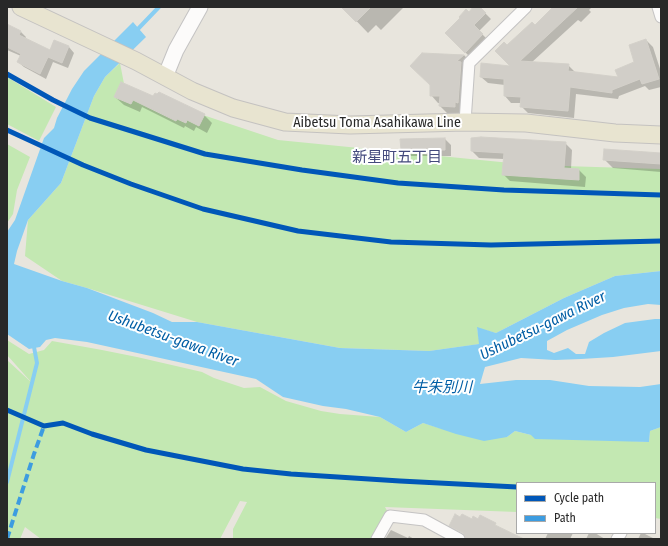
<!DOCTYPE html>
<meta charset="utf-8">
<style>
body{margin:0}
#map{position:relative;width:668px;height:546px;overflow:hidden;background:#e8e5dd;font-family:"Fira Sans Condensed",sans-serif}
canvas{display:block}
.frame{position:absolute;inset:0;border:8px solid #282828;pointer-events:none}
.legend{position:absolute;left:516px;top:482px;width:140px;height:52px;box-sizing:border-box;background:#fff;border:1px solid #a9a9a9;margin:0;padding:5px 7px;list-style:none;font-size:12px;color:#282828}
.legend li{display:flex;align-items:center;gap:8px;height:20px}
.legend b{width:20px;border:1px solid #a9a9a9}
</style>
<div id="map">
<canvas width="668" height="546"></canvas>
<div class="frame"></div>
<ul class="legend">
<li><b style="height:5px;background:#0057b8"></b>Cycle path</li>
<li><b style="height:5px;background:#3d9ce0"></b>Path</li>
</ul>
</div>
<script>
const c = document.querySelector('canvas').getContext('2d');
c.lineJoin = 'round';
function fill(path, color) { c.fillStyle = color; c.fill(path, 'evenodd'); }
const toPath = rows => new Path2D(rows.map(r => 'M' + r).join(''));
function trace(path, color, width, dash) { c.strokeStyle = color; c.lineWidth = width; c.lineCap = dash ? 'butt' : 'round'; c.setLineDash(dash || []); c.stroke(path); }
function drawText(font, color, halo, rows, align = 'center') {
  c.font = font + ' "Fira Sans Condensed","Noto Sans JP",sans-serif'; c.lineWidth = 4; c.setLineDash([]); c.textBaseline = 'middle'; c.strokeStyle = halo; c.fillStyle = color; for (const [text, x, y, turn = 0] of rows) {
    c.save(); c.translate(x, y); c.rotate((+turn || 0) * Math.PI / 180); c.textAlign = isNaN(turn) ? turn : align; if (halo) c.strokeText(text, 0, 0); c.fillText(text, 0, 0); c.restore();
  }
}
const green = toPath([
 [120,63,125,89,278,140,531,165,661,169,661,271,615,276,564,298,496,333,477,328,480,344,429,351,340,348,197,322,87,288,62,281,25,256,28,220,61,183,94,96,105,77],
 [7,77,56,107,39,141,7,124],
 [7,144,30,157,17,190,13,214,7,223],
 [7,340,29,354,44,350,52,341,102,350,137,357,202,372,214,378,244,388,260,387,286,401,321,411,340,414,380,417,406,432,423,423,439,428,507,437,515,431,531,435,649,442,650,431,661,427,661,519,655,518,655,483,517,483,517,512,385,507,390,516,377,539,233,539,233,529,247,502,240,501,220,539,41,539,25,527,20,539,7,539,7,360,32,383,7,355]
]);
const water = toPath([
 [133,22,146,37,105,77,94,96,61,183,28,220,17,251,14,264,62,281,87,288,153,313,172,322,197,322,340,348,429,351,479,344,477,327,496,333,564,298,615,276,661,271,661,305,648,304,624,308,602,315,567,330,547,341,547,350,554,353,568,348,576,354,585,354,589,342,604,333,625,323,655,319,661,319,661,351,613,357,581,359,555,360,521,358,485,367,480,384,516,380,550,380,589,386,640,387,661,384,661,427,650,431,649,442,535,439,531,435,515,431,507,437,484,441,456,434,423,423,406,432,380,417,346,409,323,406,283,397,256,379,87,342,55,338,46,340,40,347,29,349,7,334,7,232,15,220,44,138,54,128,57,118,72,89,84,71]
]);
const shadow = toPath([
 [343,7,404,7,381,30,376,25,368,33],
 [475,7,479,7,491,19,479,31,488,40,471,58,446,33],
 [555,7,592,7,589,10,591,12,581,22,578,20,531,63,568,65,575,72,619,78,636,63,646,40,653,47,661,72,661,87,649,90,645,86,619,96,618,99,576,94,574,118,528,113,521,106,521,103,511,103,505,96,505,85,488,83,481,77,512,67,507,46,535,26],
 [9,26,21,32,26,37,25,39,50,51,54,41,69,47,74,53,68,68,53,62,46,79,24,67,18,62,21,56,7,50,7,31],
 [423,54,464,55,471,63,462,114,447,113,440,106,440,103,438,103,431,95,431,85],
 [115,97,153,97,204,115,212,123,207,133,196,127,194,131,185,126,184,128,142,107,140,112,124,105],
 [445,139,451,145,451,156,408,156,402,150,401,140],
 [565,143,572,150,571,169,579,170,586,177,585,187,510,181,503,174,504,159,479,158,472,151],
 [661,154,661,172,613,168,604,159],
 [391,530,408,538,409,536,414,539,385,539],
 [548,533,573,533,570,539,545,539],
 [589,533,595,533,605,539,586,539],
 [641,533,643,533,655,539,638,539]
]);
const stream = toPath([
 [136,31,159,7],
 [7,482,37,363,34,347,32,345]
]);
const building = toPath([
 [341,7,371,7,356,22,341,7],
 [473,7,480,7,486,13,474,25,483,34,465,53,445,33,460,18,459,17,466,9,469,12,473,7],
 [553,7,578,7,520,61,569,64,568,71,618,77,615,70,634,62,629,45,646,39,659,79,642,84,640,79,612,90,612,93,570,87,568,111,520,107,521,97,504,96,504,79,480,77,481,63,510,66,495,51,504,42,507,45,532,22,535,25,553,7],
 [7,24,21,31,19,35,50,50,54,40,69,46,62,63,48,57,40,74,17,62,21,54,7,47,7,24],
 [422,53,464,55,457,61,461,62,458,103,455,102,455,107,439,106,440,96,430,96,430,85,410,66,422,53],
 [121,82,153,96,155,93,157,94,159,92,205,114,199,126,187,120,186,123,177,119,176,121,133,100,131,104,114,97,121,82],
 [481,137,566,142,564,168,579,169,579,180,502,175,504,153,471,151,471,138,481,137],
 [445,138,445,150,401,150,400,139,445,138],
 [604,149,661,153,661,164,603,160,604,149],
 [455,514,460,517,462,514,472,519,473,516,478,519,480,515,496,523,495,525,524,539,466,539,463,533,449,526,455,514]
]);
const street = toPath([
 [658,7,661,17],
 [465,122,469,63,526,7],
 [377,539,390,516,424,520,459,539],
 [617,539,621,533]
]);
const secondary = toPath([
 [165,77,176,50,200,7]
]);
const primary = toPath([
 [21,7,136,61,192,91,233,108,285,122,350,125,465,122,526,123,615,133,661,135]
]);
const quiet = toPath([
 [7,539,34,454,44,426]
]);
const cycleway = toPath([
 [7,74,53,100,90,118,205,154,302,170,398,183,504,190,661,195],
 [7,130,83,165,131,184,203,209,298,231,391,242,491,245,661,241],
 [7,410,44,426,63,423,92,434,146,450,243,469,291,474,400,481,517,487]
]);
const streetNames = [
 ["Aibetsu Toma Asahikawa Line",377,123]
];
const neighbourhoodNames = [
 ["新星町五丁目",397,158]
];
const waterNames = [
 ["Ushubetsu-gawa River",543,326,-26],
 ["Ushubetsu-gawa River",173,339,20],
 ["牛朱別川",442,388]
];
fill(green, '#c3e8b2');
fill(water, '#88cef2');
fill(shadow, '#0003');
trace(stream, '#88cef2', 4);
fill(building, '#d1cec8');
trace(building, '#d3d0c9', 1);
trace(street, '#c4c3c3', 13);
trace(secondary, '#c4c3c3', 17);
trace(primary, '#c4c2c0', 19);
trace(street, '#fcfbfa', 11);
trace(secondary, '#fcfbfa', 15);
trace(primary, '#e8e4d0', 17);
trace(quiet, '#3d9ce0', 4, [8, 4]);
trace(cycleway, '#0057b8', 5);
drawText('14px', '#282828', '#fff', streetNames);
drawText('15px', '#444a7d', '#fff', neighbourhoodNames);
drawText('italic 15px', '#005ea5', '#fff', waterNames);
</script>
